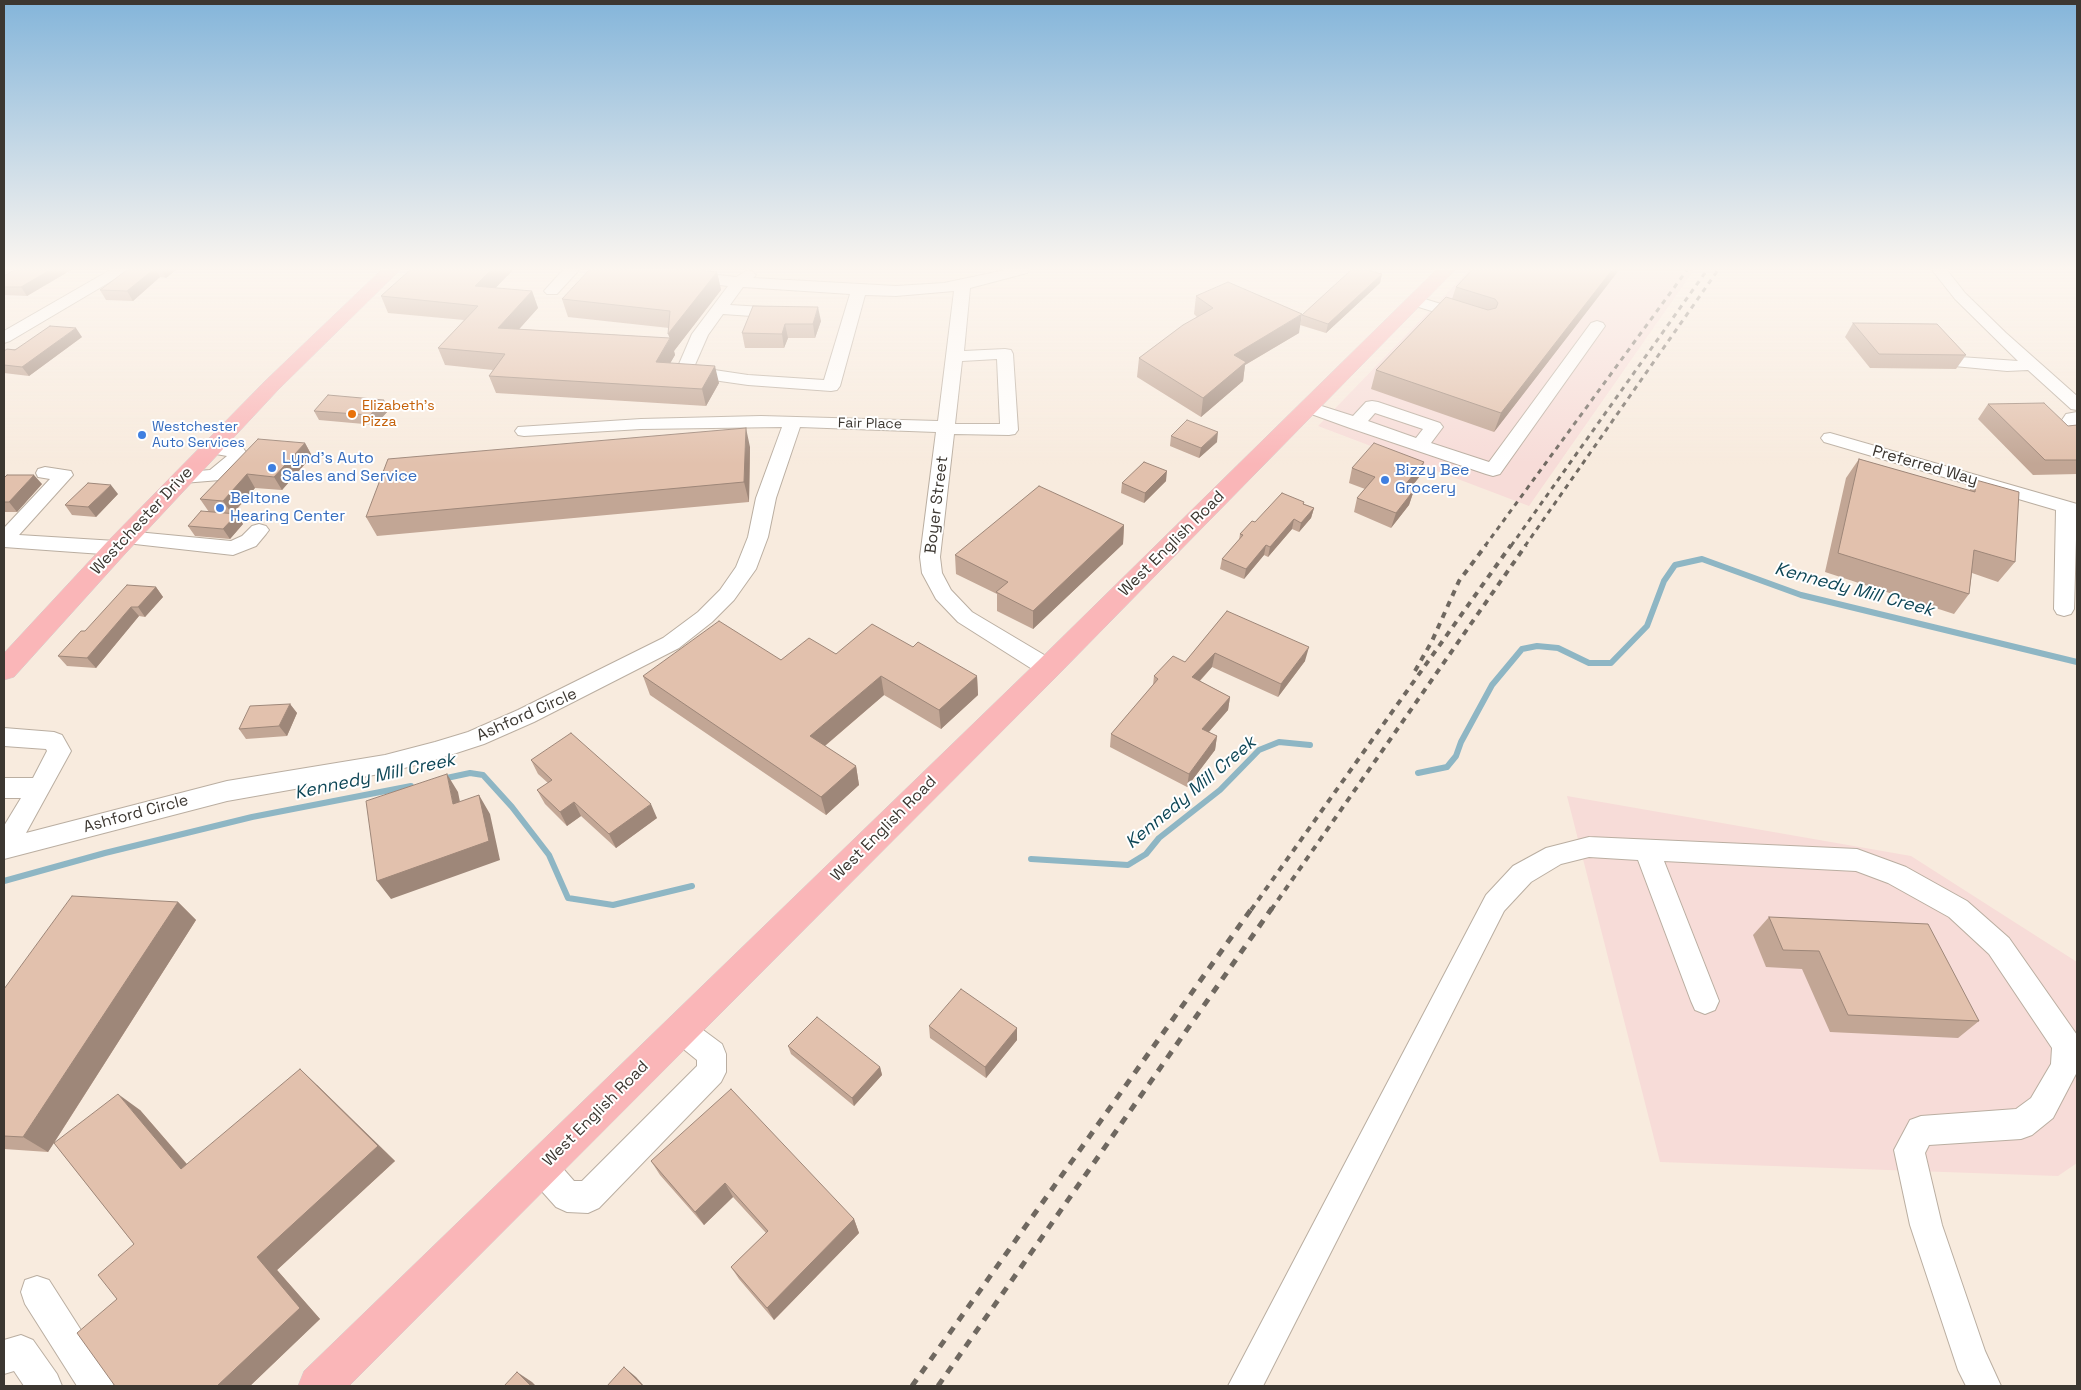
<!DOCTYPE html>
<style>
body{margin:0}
#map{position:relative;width:2081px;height:1390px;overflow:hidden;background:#f8ebde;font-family:"Space Grotesk",sans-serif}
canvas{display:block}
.frame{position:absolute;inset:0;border:5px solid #3c3731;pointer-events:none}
</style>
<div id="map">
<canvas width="2081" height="1390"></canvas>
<div class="frame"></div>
</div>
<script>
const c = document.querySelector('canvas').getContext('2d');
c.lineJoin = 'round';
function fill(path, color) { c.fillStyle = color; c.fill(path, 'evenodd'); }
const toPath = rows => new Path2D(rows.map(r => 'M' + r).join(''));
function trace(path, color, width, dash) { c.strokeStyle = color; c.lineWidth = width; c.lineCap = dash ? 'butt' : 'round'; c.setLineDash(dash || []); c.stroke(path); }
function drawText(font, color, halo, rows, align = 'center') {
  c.font = font + ' "Space Grotesk",sans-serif'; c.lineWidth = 4; c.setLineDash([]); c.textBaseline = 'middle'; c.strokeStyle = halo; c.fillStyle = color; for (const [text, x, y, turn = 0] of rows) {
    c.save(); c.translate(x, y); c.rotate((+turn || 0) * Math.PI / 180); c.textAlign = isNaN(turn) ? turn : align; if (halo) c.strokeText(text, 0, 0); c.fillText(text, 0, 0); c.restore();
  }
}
const industrial = toPath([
 [1469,270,1694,270,1529,506,1318,426],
 [1567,796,1911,856,2077,962,2077,1163,2058,1176,1660,1162]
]);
const stream = toPath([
 [1418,773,1447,767,1456,756,1461,742,1492,685,1522,649,1537,646,1558,648,1589,663,1611,663,1647,626,1664,581,1675,565,1702,559,1801,595,2077,662],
 [442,779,470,773,483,775,512,807,549,855,568,898,613,905,692,886],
 [1031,859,1128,865,1146,854,1159,838,1220,790,1259,750,1279,742,1310,745],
 [4,881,105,853,252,817,411,786]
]);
const minor = toPath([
 [110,270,128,270,125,273,10,341,4,343,4,331,110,270],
 [563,270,579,270,557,294,547,294,544,291,563,270],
 [629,270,671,270,736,277,748,270,753,272,756,275,753,278,896,286,944,283,1005,270,1029,270,1027,273,970,288,964,351,1005,349,1011,350,1013,354,1018,430,1015,434,1009,435,954,434,940,557,942,573,951,590,972,612,1056,662,1059,668,1056,674,1048,676,1040,674,958,622,936,599,922,573,920,557,936,432,800,427,776,498,768,537,756,569,734,600,712,622,679,648,534,722,484,744,435,760,385,773,227,801,4,859,4,826,21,798,4,798,4,778,33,778,47,751,46,749,4,746,4,728,54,732,62,735,71,751,26,833,227,781,385,755,435,742,468,732,518,710,663,638,698,612,720,590,736,567,748,537,756,498,782,427,641,429,524,436,518,435,515,431,518,427,641,419,761,416,938,421,954,291,896,296,865,295,840,386,837,390,831,391,748,385,678,375,676,371,692,334,728,286,636,275,631,273,629,270],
 [743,287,850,294,824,380,748,375,694,367,708,335,723,314,780,318,786,316,788,313,786,310,780,308,730,305,743,287],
 [997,359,1000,424,955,424,962,361,997,359],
 [1932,270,1947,270,1965,293,2006,333,2077,396,2077,410,2071,409,2028,370,2007,371,1954,366,1952,362,1954,358,1960,357,2018,361,1955,299,1932,270],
 [1415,296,1470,313,1472,316,1470,319,1464,321,1409,304,1407,301,1409,298,1415,296],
 [1597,321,1603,323,1605,326,1500,474,1493,476,1486,474,1350,428,1303,411,1300,407,1303,403,1309,402,1353,416,1366,402,1372,401,1378,402,1440,423,1443,427,1431,443,1489,462,1591,323,1597,321],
 [1375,413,1423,429,1416,438,1368,421,1375,413],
 [2077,412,2077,431,2071,430,2062,420,2066,414,2077,412],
 [1830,433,2077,504,2074,609,2071,614,2064,616,2057,614,2054,609,2056,510,1824,442,1821,438,1824,434,1830,433],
 [211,443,243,448,246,452,244,458,226,477,220,480,183,483,176,481,174,477,176,473,210,470,227,456,205,452,202,448,205,444,211,443],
 [45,467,71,471,73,475,19,535,116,541,123,543,126,548,123,553,116,555,4,547,4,528,50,479,38,477,36,473,38,469,45,467],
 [259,524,266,526,269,530,266,534,256,546,233,555,126,543,119,542,116,537,119,532,126,531,231,541,242,536,252,526,259,524],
 [1589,837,1857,849,1906,867,1967,901,2009,938,2077,1035,2077,1072,2053,1118,2032,1135,2021,1139,1929,1145,1925,1153,1942,1225,1985,1351,2001,1386,1966,1386,1958,1370,1910,1225,1894,1150,1910,1120,1921,1116,2016,1109,2031,1098,2051,1064,2052,1048,1989,954,1949,917,1888,883,1856,871,1664,861,1719,1001,1715,1010,1705,1014,1695,1010,1691,1001,1638,860,1589,857,1561,864,1531,882,1504,911,1263,1386,1228,1386,1486,895,1513,866,1546,848,1589,837],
 [681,1017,691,1021,722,1044,726,1054,726,1072,721,1082,599,1208,588,1213,567,1212,556,1207,530,1178,526,1167,530,1156,541,1152,552,1156,574,1181,582,1181,697,1066,697,1060,671,1039,667,1030,671,1021,681,1017],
 [37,1276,49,1280,109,1374,114,1386,77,1386,25,1304,21,1292,25,1280,37,1276],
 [21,1335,33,1340,57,1374,62,1386,24,1386,14,1371,4,1374,4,1340,21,1335]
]);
const major = toPath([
 [381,270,400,270,279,389,125,554,14,677,4,680,4,653,107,542,265,381,381,270],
 [1436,270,1455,270,1058,675,349,1386,298,1386,304,1371,1038,661,1436,270]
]);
const railFar2 = toPath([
 [1485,546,1687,270],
 [1511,546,1707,270],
 [1525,546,1718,270]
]);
const railFar1 = toPath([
 [1415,671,1432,641,1459,581,1486,545],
 [1251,910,1511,545],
 [1271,910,1526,545]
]);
const rail = toPath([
 [912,1386,1252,908],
 [938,1386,1272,908]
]);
const wall = toPath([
 [14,270,71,270,27,296,4,295,4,276],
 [127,270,176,270,166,278,160,277,133,301,106,300,100,290],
 [513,270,495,288,532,291,538,308,519,329,670,338,669,328,568,317,562,299,717,272,721,290,674,351,675,355,670,363,719,383,706,406,496,393,489,376,493,370,445,365,438,348,464,320,388,313,381,296],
 [1472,270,1619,270,1494,432,1371,389,1376,370,1452,299,1456,287],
 [1382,274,1380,283,1326,333,1300,325,1302,315],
 [1196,296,1299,333,1245,365,1243,381,1201,417,1137,377,1139,358,1197,317,1194,314],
 [753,306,821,321,815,338,788,338,784,348,745,348,742,333],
 [1853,323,1966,355,1956,369,1870,368,1845,337],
 [82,337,29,376,4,373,4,351],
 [384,400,389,410,375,425,319,420,314,411],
 [1988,404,2068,426,2077,425,2077,474,2033,475,1978,419],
 [1171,436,1217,442,1199,458,1170,446],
 [305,443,312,456,282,490,255,488,233,514,243,524,230,539,195,536,188,526,209,512,200,499],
 [750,447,749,502,377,536,366,517],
 [1859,459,1969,491,1976,480,2015,562,1998,582,1972,573,1969,594,1954,614,1825,572,1846,478],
 [1352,468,1420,476,1410,489,1414,490,1409,505,1391,528,1354,512,1357,498,1365,489,1349,483],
 [4,478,42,484,17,512,4,512],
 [1166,481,1144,503,1121,493,1122,483],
 [118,494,96,517,72,515,65,505],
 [1304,502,1304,504,1314,508,1311,518,1299,532,1292,529,1268,557,1264,555,1244,579,1220,569,1222,559,1239,540,1240,534,1255,522],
 [1124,525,1123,544,1033,629,997,611,997,594,956,574,955,555],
 [156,587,163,597,145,617,139,616,96,668,67,666,58,656,85,631],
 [1227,611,1305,661,1278,697,1212,667,1200,681,1230,697,1228,710,1209,732,1217,736,1215,750,1187,787,1110,747,1111,734,1153,685,1154,676,1185,662],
 [913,647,977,676,978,695,941,729,884,695,825,746,856,766,859,785,826,815,650,695,643,676,836,654],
 [290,704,297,713,287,736,246,739,239,729],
 [531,760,657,818,616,848,581,816,567,826,545,804,537,790,548,783,538,774],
 [178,902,196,920,54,1143,140,1110,187,1164,317,1085,395,1161,277,1270,320,1319,250,1386,115,1386,117,1299,134,1244,54,1143,48,1152,4,1149,4,989],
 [1769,917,1979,1021,1958,1038,1830,1032,1802,969,1766,967,1753,935],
 [929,1026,1017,1028,1017,1040,986,1078,930,1038],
 [788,1046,880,1067,882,1075,854,1106,791,1054],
 [651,1161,854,1219,859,1233,774,1320,739,1279,731,1267,766,1233,733,1197,704,1225,660,1175]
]);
const shadedWall = toPath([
 [50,270,71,270,27,296,21,287],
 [153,270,156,270,160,277,133,301,127,291],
 [161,270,176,270,166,278],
 [491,270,513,270,481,303,475,286],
 [1612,270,1619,270,1494,432,1501,413],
 [717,272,721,290,674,351,675,355,661,379,656,362,670,339,668,334],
 [1382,274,1380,283,1326,333,1328,324],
 [532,291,538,308,505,345,498,328],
 [818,307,821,321,815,338,813,324],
 [1302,314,1299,333,1245,365,1243,381,1201,417,1203,398,1234,355],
 [785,324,788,338,784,348,782,334],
 [76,328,82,337,29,376,22,367],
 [715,366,719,383,706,406,702,389],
 [384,400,389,410,375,425,370,415],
 [746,428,750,447,749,502,744,482],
 [1218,432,1217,442,1199,458,1201,448],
 [305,443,312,456,282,490,274,477],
 [1424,462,1420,476,1400,501,1404,486],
 [1167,471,1166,481,1144,503,1145,493],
 [247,474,255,488,232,514,223,501],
 [34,475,42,484,17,512,9,502],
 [111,485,118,494,96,517,88,507],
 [1414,490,1409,505,1391,528,1396,513],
 [1314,508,1311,518,1299,532,1301,523],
 [237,514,243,524,230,539,223,529],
 [1294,519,1292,529,1268,557,1270,547],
 [1124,525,1123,544,1033,629,1033,611],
 [1266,545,1264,555,1244,579,1246,569],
 [156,587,163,597,145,617,138,607],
 [131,607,139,616,96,668,87,658],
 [1309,647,1305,661,1278,697,1281,684],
 [1215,653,1212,667,1190,691,1192,677],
 [881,676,884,695,814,755,810,736],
 [977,676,978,695,941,729,939,710],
 [1230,697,1228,710,1200,742,1202,729],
 [290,704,297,713,287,736,279,726],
 [1217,736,1215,750,1187,787,1189,774],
 [856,766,859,785,826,815,821,797],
 [447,774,458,792,464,822,453,804],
 [479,795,490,814,500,860,391,899,377,881],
 [574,802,581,816,567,826,560,812],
 [651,804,657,818,616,848,609,834],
 [178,902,196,920,48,1152,23,1137],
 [1017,1028,1017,1040,986,1078,985,1067],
 [880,1067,882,1075,854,1106,852,1098],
 [300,1069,317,1085,395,1161,277,1270,320,1319,250,1386,217,1386,257,1257],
 [118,1094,140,1110,203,1183,181,1169],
 [725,1183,733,1197,704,1225,695,1212],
 [854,1219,859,1233,774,1320,767,1308],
 [624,1367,636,1377,644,1386,643,1386],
 [517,1372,532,1382,536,1386,531,1386]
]);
const building = toPath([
 [14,270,50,270,21,287,4,287,4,276,14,270],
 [127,270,153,270,127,291,100,290,127,270],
 [410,270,491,270,475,286,532,291,498,328,670,338,656,362,715,366,702,389,489,376,505,354,438,348,478,306,381,296,410,270],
 [589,270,699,270,717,272,668,334,670,311,562,299,589,270],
 [1351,270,1367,270,1382,274,1328,324,1302,315,1351,270],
 [1472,270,1612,270,1501,413,1376,370,1446,297,1488,310,1496,308,1498,303,1495,299,1456,287,1472,270],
 [1228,282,1302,314,1234,355,1246,362,1203,398,1139,358,1183,325,1213,308,1196,296,1228,282],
 [753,306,818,307,813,324,785,324,782,334,742,333,753,306],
 [1853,323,1937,324,1966,355,1879,354,1853,323],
 [50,326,76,328,22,367,4,365,4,351,7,349,15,350,50,326],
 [328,395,384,400,370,415,314,411,328,395],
 [2044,403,2068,426,2077,425,2077,460,2045,460,1988,404,2044,403],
 [1187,420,1218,432,1201,448,1171,436,1187,420],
 [746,428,744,482,366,517,388,459,746,428],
 [258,439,305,443,274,477,247,474,223,501,200,499,258,439],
 [1374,443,1424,462,1404,486,1414,490,1396,513,1357,498,1375,477,1352,468,1374,443],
 [1859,459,1975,492,1976,480,2019,492,2015,562,1974,550,1969,594,1838,553,1859,459],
 [1144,462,1167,471,1145,493,1122,483,1144,462],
 [7,475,34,475,9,502,4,502,4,478,7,475],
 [88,483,111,485,88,507,65,505,88,483],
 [1039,486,1124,525,1033,611,996,592,1008,582,955,555,1039,486],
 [1282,493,1304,502,1303,504,1314,508,1301,523,1294,519,1270,547,1266,545,1246,569,1222,559,1243,535,1240,534,1252,521,1255,522,1282,493],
 [201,511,237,514,223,529,188,526,201,511],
 [127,585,156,587,138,607,131,607,87,658,58,656,81,631,85,631,127,585],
 [1227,611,1309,647,1281,684,1215,653,1192,677,1230,697,1202,729,1217,736,1189,774,1111,734,1158,679,1154,676,1173,656,1185,662,1227,611],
 [719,621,781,660,809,638,836,654,872,624,913,647,918,642,977,676,939,710,881,676,810,736,856,766,821,797,643,676,719,621],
 [290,704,279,726,239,729,250,706,290,704],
 [571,733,651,804,609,834,574,802,560,812,537,790,552,780,531,760,571,733],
 [447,774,453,804,479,795,489,841,377,881,366,801,447,774],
 [72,896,178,902,23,1137,4,1136,4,989,72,896],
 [1769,917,1928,924,1979,1021,1848,1015,1819,951,1783,950,1769,917],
 [961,989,1017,1028,985,1067,929,1026,961,989],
 [817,1017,880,1067,852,1098,788,1046,817,1017],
 [300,1069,378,1146,257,1257,300,1308,217,1386,115,1386,77,1333,117,1299,98,1275,134,1244,54,1143,118,1094,181,1169,300,1069],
 [731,1089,854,1219,767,1308,731,1267,768,1231,725,1183,695,1212,651,1161,731,1089],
 [624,1367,643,1386,607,1386,624,1367],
 [517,1372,531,1386,504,1386,517,1372]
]);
const markers = [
 [352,414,5,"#e8710a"],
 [142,435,5,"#3f7fe0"],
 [272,468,5,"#3f7fe0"],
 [1385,480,5,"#3f7fe0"],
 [220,508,5,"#3f7fe0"]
];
const farFoodnames = [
 ["Elizabeth's",362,406],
 ["Pizza",362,422]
];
const farStreetnames = [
 ["Fair Place",870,424,1]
];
const farShopnames = [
 ["Westchester",152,427],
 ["Auto Services",152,443]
];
const shopNames = [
 ["Lynd's Auto",282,459],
 ["Sales and Service",282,477],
 ["Bizzy Bee",1395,471],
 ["Grocery",1395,489],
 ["Beltone",230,499],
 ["Hearing Center",230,517]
];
const streetNames = [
 ["Preferred Way",1925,466,16],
 ["Boyer Street",937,505,-83],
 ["Westchester Drive",142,521,-47],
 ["West English Road",1172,544,-45],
 ["Ashford Circle",527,715,-24],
 ["Ashford Circle",136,814,-15],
 ["West English Road",884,829,-45],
 ["West English Road",596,1114,-45]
];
const waterNames = [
 ["Kennedy Mill Creek",1854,590,15],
 ["Kennedy Mill Creek",375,777,-12],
 ["Kennedy Mill Creek",1191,793,-40]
];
fill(industrial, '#f7dcd8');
trace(stream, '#8eb6c4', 6);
trace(minor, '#baaea1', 2);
trace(major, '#d0cfce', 1);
fill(minor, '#fff');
fill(major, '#fab6b8');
trace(railFar2, '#6f6860', 3, [5, 5]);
trace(railFar1, '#6f6860', 4, [6, 6]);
trace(rail, '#6f6860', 5, [8, 8]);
fill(wall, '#c2a695');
fill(shadedWall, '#9e8779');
fill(building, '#e2c1ad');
trace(building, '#9e8779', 1);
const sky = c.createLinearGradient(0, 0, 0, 464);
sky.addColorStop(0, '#84b5da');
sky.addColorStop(0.58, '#fcf6f0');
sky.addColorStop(1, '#fcf6f000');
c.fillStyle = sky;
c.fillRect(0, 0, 2081, 464);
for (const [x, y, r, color] of markers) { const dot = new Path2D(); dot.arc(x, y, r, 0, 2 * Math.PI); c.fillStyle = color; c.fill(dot); trace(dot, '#fff', 2); }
drawText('14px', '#c56008', '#fff', farFoodnames, 'left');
drawText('14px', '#3c3731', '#fff', farStreetnames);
drawText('14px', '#366cbe', '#fff', farShopnames, 'left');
drawText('16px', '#366cbe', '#fff', shopNames, 'left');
drawText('16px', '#3c3731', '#fff', streetNames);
drawText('italic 18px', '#0f4757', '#fff', waterNames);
</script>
